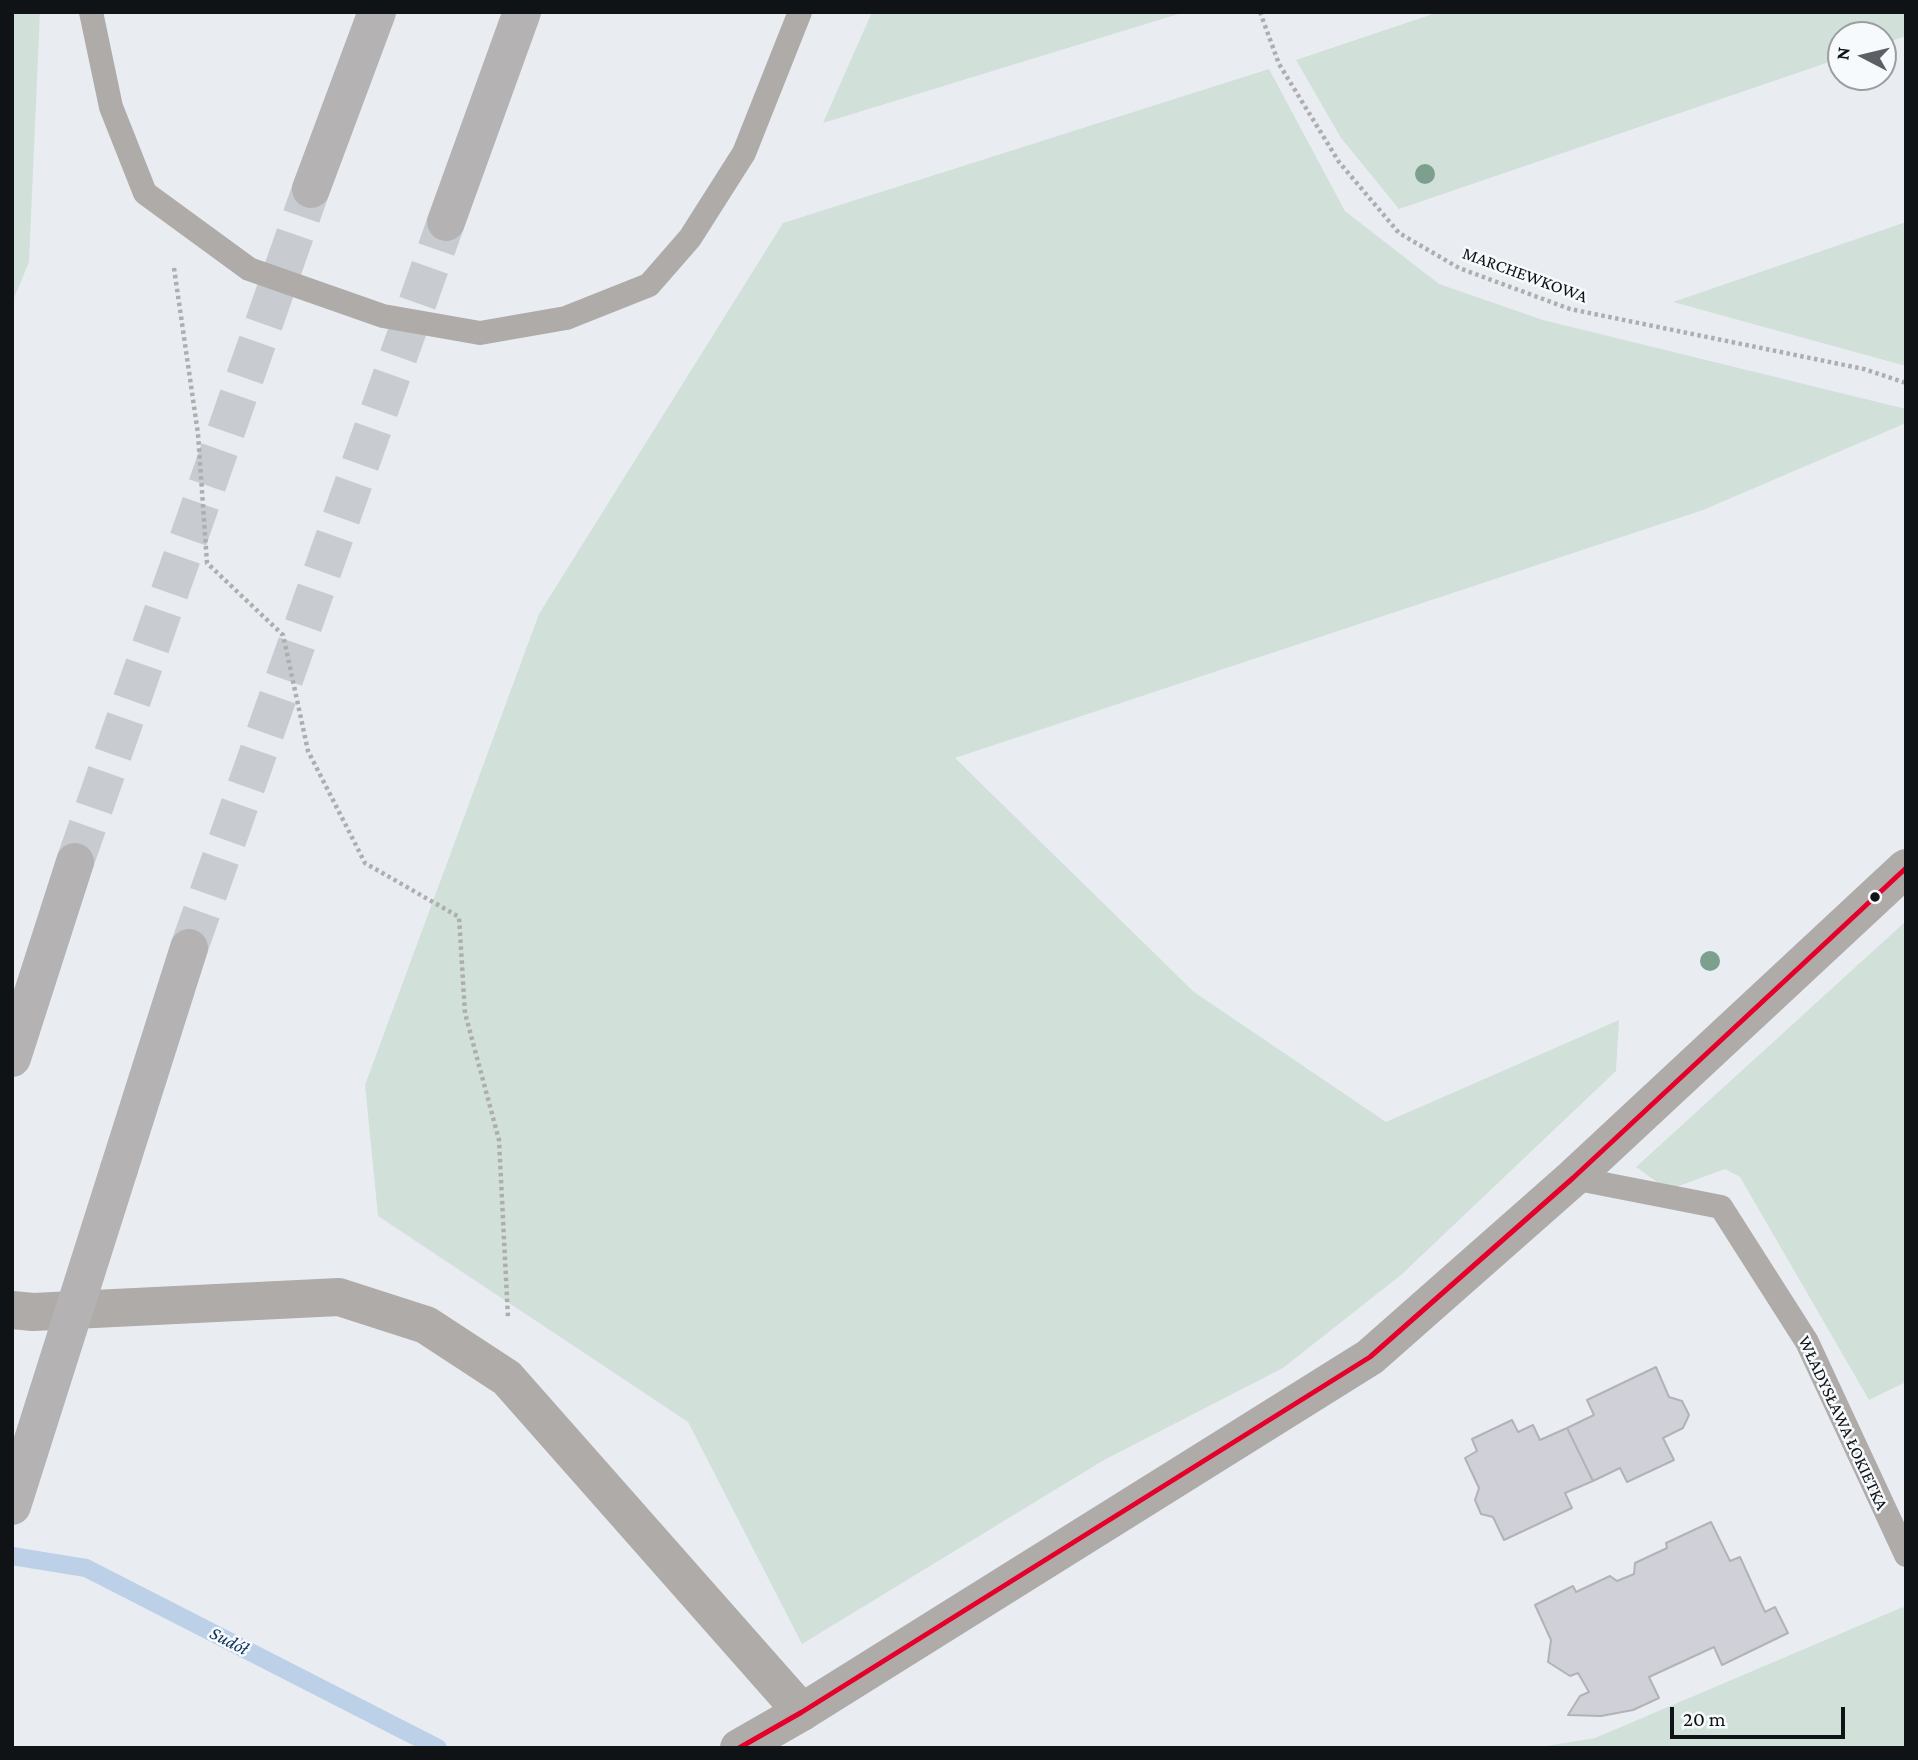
<!DOCTYPE html>
<meta charset="utf-8">
<style>
body{margin:0}
#map{position:relative;width:1918px;height:1760px;overflow:hidden;background:#e9edf2;font-family:"Crimson Pro",serif}
canvas{display:block}
.frame{position:absolute;inset:0;border:14px solid #101316;pointer-events:none}
.north{position:absolute;left:1827px;top:21px;width:70px;height:70px;box-sizing:border-box;background:#f6fafd;border:2px solid #9a9ea1;border-radius:50%;rotate:277deg;font-size:19px;font-weight:700;line-height:28px;text-align:center;color:#101316}
.north::after{content:'';display:block;margin:auto;width:24px;height:32px;background:#5c5f63;clip-path:polygon(50% 0,100% 100%,50% 72%,0 100%)}
.scale{position:absolute;left:1670px;top:1707px;width:175px;height:32px;box-sizing:border-box;border:4px solid #101316;border-top:0;padding-left:9px;font-size:21px;line-height:24px;white-space:nowrap;color:#101316;-webkit-text-stroke:5px #f6fafd;paint-order:stroke}
</style>
<div id="map">
<canvas width="1918" height="1760"></canvas>
<div class="frame"></div>
<div class="north">N</div>
<div class="scale">20 m</div>
</div>
<script>
const c = document.querySelector('canvas').getContext('2d');
c.lineJoin = 'round';
function fill(path, color) { c.fillStyle = color; c.fill(path, 'evenodd'); }
const toPath = rows => new Path2D(rows.map(r => 'M' + r).join(''));
function trace(path, color, width, dash) { c.strokeStyle = color; c.lineWidth = width; c.lineCap = dash ? 'butt' : 'round'; c.setLineDash(dash || []); c.stroke(path); }
function drawText(font, color, halo, rows, align = 'center') {
  c.font = font + ' "Crimson Pro",serif'; c.lineWidth = 5; c.setLineDash([]); c.textBaseline = 'middle'; c.strokeStyle = halo; c.fillStyle = color; for (const [text, x, y, turn = 0] of rows) {
    c.save(); c.translate(x, y); c.rotate((+turn || 0) * Math.PI / 180); c.textAlign = isNaN(turn) ? turn : align; if (halo) c.strokeText(text, 0, 0); c.fillText(text, 0, 0); c.restore();
  }
}
const green = toPath([
 [12,12,40,12,29,262,12,303],
 [872,12,1185,12,823,123],
 [1439,12,1906,12,1906,36,1883,44,1883,35,1841,35,1841,58,1399,209,1341,138,1296,60],
 [1269,69,1345,211,1439,284,1543,320,1906,409,1906,423,1703,510,955,758,1194,992,1386,1122,1619,1020,1616,1071,1401,1275,1283,1368,1104,1460,802,1644,688,1422,378,1216,365,1085,539,614,783,223],
 [1906,222,1906,366,1673,302],
 [1906,921,1906,1382,1869,1400,1740,1177,1725,1169,1668,1190,1636,1167],
 [1903,1607,1906,1615,1906,1748,1534,1748,1595,1738]
]);
const stream = toPath([
 [12,1556,86,1568,438,1748]
]);
const building = toPath([
 [1656,1367,1669,1397,1682,1401,1689,1415,1683,1428,1663,1438,1674,1460,1627,1482,1620,1468,1593,1481,1567,1428,1594,1415,1587,1400,1656,1367],
 [1512,1420,1518,1432,1533,1425,1540,1440,1567,1428,1593,1481,1565,1493,1572,1508,1504,1540,1493,1517,1481,1514,1475,1500,1479,1488,1465,1458,1477,1451,1472,1439,1512,1420],
 [1711,1522,1730,1561,1740,1557,1765,1612,1775,1607,1788,1633,1722,1665,1714,1647,1649,1677,1659,1698,1633,1710,1601,1716,1568,1715,1580,1696,1589,1692,1578,1673,1570,1676,1548,1662,1551,1640,1535,1605,1573,1586,1576,1592,1610,1576,1617,1581,1634,1574,1635,1563,1667,1548,1666,1543,1711,1522]
]);
const motorwayTunnel = toPath([
 [75,862,311,189],
 [189,948,446,222]
]);
const path = toPath([
 [1260,12,1279,64,1339,162,1399,233,1459,268,1570,309,1864,369,1906,383],
 [174,268,198,434,207,563,283,635,308,751,365,863,459,917,465,1013,499,1140,508,1318]
]);
const service = toPath([
 [91,12,111,107,145,193,249,269,383,316,480,333,566,318,649,285,690,238,744,153,800,12],
 [1573,1178,1721,1207,1807,1342,1906,1555]
]);
const minor = toPath([
 [12,1310,33,1312,339,1297,426,1325,507,1378,802,1712]
]);
const tertiary = toPath([
 [739,1748,802,1712,1370,1357,1573,1178,1906,868]
]);
const motorway = toPath([
 [311,189,377,12],
 [446,222,522,12],
 [12,1058,75,862],
 [119,1169,189,948]
]);
const motorwayBridge = toPath([
 [12,1506,119,1169]
]);
const bus1 = toPath([
 [739,1748,802,1712,1370,1357,1573,1178,1906,868]
]);
const trees = [
 [1425,174],
 [1710,961]
];
const markers = [
 [1875,897,6,"#101316"]
];
const streetNames = [
 ["MARCHEWKOWA",1525,275,20],
 ["WŁADYSŁAWA ŁOKIETKA",1843,1423,65]
];
const waterNames = [
 ["Sudół",229,1641,27]
];
fill(green, '#d2e0da');
trace(stream, '#bcd0e8', 18);
fill(building, '#d0d0d9');
trace(building, '#b1b3b7', 2);
trace(motorwayTunnel, '#c8ccd1', 38, [38, 19]);
trace(path, '#afaeaf', 4.5, [3.5, 3.5]);
trace(service, '#afaba9', 24);
trace(minor, '#afaba9', 38);
trace(tertiary, '#afaba9', 38);
trace(motorway, '#b4b2b2', 38);
trace(motorwayBridge, '#b4b2b2', 38);
trace(bus1, '#e4002b', 5);
c.fillStyle = '#7d9f8e';
for (const [x, y] of trees) { c.beginPath(); c.arc(x, y, 10, 0, 2 * Math.PI); c.fill(); }
for (const [x, y, r, color] of markers) { const dot = new Path2D(); dot.arc(x, y, r, 0, 2 * Math.PI); c.fillStyle = color; c.fill(dot); trace(dot, '#f6fafd', 2.5); }
drawText('18px', '#101316', '#f6fafd', streetNames);
drawText('italic 19px', '#0d325a', '#f6fafd', waterNames);
</script>
